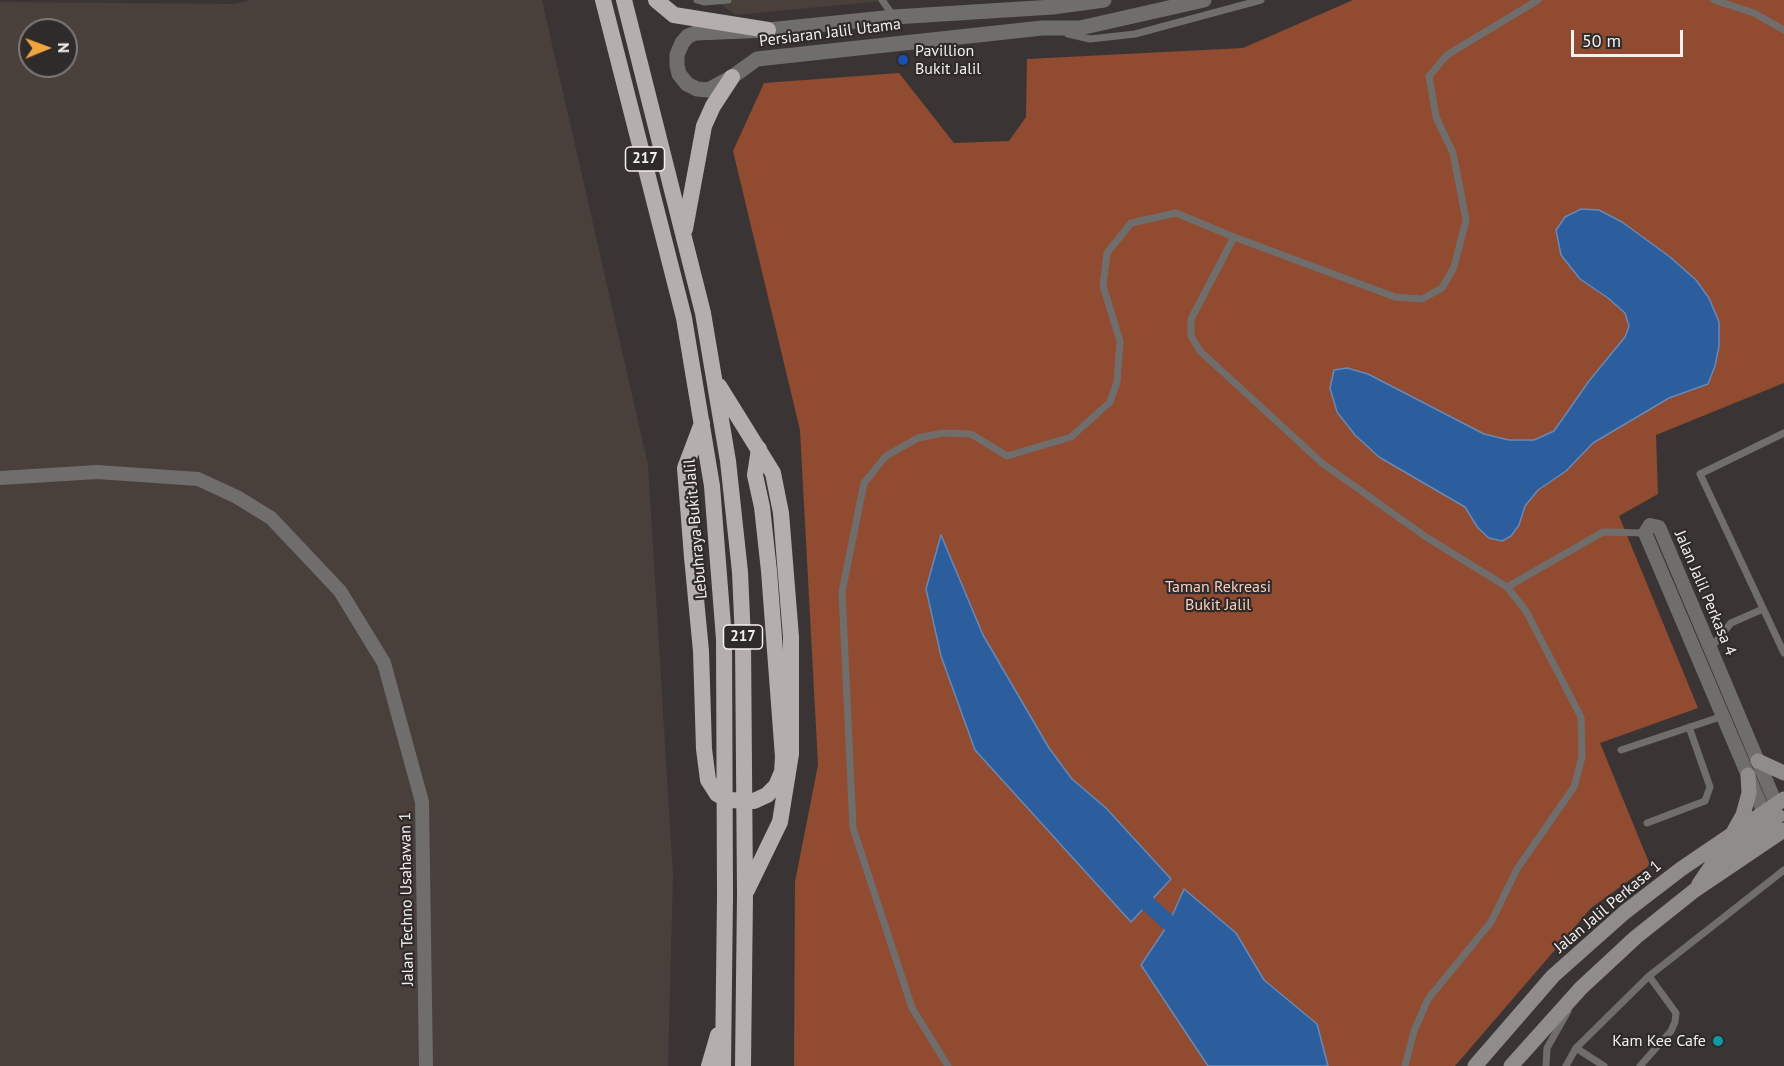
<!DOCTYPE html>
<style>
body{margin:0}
#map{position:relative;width:1784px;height:1066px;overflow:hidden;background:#3a3534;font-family:"PT Sans",sans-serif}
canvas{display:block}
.north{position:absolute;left:18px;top:18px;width:60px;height:60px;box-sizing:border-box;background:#2f2b2a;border:2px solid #7d7a79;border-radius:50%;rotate:89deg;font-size:16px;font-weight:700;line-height:24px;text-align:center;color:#f3f1f0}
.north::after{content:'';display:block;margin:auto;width:21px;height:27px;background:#f1a540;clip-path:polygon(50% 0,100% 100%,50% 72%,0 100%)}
.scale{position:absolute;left:1571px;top:30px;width:112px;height:27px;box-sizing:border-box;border:3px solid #f3f1f0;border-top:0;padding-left:8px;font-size:18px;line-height:21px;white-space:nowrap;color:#f3f1f0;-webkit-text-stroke:4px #2f2b2a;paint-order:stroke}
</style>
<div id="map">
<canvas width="1784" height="1066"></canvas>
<div class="north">N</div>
<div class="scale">50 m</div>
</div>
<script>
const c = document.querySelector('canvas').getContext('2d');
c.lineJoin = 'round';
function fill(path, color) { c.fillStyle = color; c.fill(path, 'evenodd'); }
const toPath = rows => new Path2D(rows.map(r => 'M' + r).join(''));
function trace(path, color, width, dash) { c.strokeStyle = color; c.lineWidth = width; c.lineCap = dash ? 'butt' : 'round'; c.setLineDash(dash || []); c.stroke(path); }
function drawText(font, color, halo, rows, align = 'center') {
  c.font = font + ' "PT Sans",sans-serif'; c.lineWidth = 4.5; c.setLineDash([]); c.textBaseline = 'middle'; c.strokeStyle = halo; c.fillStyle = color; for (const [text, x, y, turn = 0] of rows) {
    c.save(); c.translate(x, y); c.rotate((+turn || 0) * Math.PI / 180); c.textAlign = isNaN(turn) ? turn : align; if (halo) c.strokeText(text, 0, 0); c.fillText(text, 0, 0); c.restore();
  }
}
const built = toPath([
 [251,0,542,0,648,465,673,875,668,1066,0,1066,0,2,234,4],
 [30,30,66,30,66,66,30,66],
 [715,0,893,0,736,15]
]);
const green = toPath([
 [1353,0,1784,0,1784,383,1656,435,1658,494,1619,516,1698,708,1600,743,1650,865,1591,908,1455,1066,794,1066,795,882,818,765,800,430,733,151,764,83,899,73,954,143,1009,141,1026,117,1027,59,1243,48]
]);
const water = toPath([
 [1581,209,1599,210,1622,222,1670,257,1696,280,1709,298,1719,322,1719,346,1715,366,1708,384,1669,398,1593,443,1566,471,1538,490,1525,506,1519,525,1511,536,1502,541,1489,538,1478,528,1465,507,1379,457,1355,435,1337,412,1330,388,1334,370,1347,368,1368,374,1484,434,1509,440,1534,440,1554,431,1589,381,1625,337,1629,326,1625,313,1608,298,1580,279,1561,255,1556,230,1565,217,1581,209],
 [941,535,983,635,1049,748,1072,779,1106,808,1171,879,1131,922,975,750,941,656,926,589,941,535],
 [1184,889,1236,933,1264,980,1317,1024,1328,1066,1208,1066,1141,965,1169,923,1184,889]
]);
const canal = toPath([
 [1147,903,1169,923]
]);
const service = toPath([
 [697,0,704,2,728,0],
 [882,0,894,17],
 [1714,0,1754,13,1784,30],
 [1068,34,1090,39,1135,34,1261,0],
 [1234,237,1191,319,1191,336,1200,351,1322,463,1426,537,1507,587,1526,611,1581,717,1582,757,1574,787,1517,869,1491,922,1428,999,1414,1031,1405,1066],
 [1784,433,1700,474,1784,653],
 [1507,587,1603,532,1645,533],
 [1711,648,1731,623,1763,609],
 [1621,750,1723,716],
 [1647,823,1705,801,1710,787,1689,727],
 [1576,1048,1604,1066],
 [948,1066,912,1008,853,828,842,592,864,483,886,456,918,438,943,433,971,434,1007,456,1071,437,1110,402,1117,382,1120,341,1103,286,1107,253,1131,223,1176,213,1234,237,1395,297,1422,299,1442,288,1454,267,1466,220,1453,153,1436,117,1429,76,1447,55,1538,0],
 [1546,1066,1547,1048,1568,1011],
 [1566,1066,1576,1048,1649,976,1784,870],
 [1640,1066,1671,1031,1675,1022,1676,1013,1649,976]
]);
const minor = toPath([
 [0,478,97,472,198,479,237,497,271,518,340,591,384,663,422,802,426,1066],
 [1764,813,1645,533,1650,525,1659,527,1776,804]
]);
const tertiary = toPath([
 [1104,0,1053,7,894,17,768,30,696,33,688,36,682,43,677,55,677,65,679,74,687,84,697,89,708,90,732,77,757,59,1042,28,1080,28,1204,0]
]);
const secondary = toPath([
 [1758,761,1784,773],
 [1734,831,1743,815,1749,793,1748,775],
 [1699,884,1712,865,1778,816],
 [1475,1066,1553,976,1625,912,1681,869,1784,799],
 [1511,1066,1581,988,1636,937,1695,890,1784,830]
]);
const trunk = toPath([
 [603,0,684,318,712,486,724,639,725,896,723,1066],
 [624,0,703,313,728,461,740,572,743,640,745,894,743,1066],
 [656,0,674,15,768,30],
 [685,229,704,126,713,106,732,77],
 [719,386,773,473,781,513,791,637,791,754,780,822,747,890],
 [692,557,685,468,702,423],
 [709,1066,718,1035]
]);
const trunkBridge = toPath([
 [692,557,701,651,704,749,708,780,717,794,727,800,754,801,767,795,776,786,782,772,783,757,769,571,762,507,755,475,759,449]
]);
const markers = [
 [903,60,6,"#1a4fb4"],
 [1718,1041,6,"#0f9aa8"]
];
const shields = [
 [645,159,39],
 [743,637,39]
];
const shieldNames = [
 ["217",645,159],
 ["217",743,637]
];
const streetNames = [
 ["Persiaran Jalil Utama",830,33,-7],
 ["Lebuhraya Bukit Jalil",696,529,-95],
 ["Jalan Jalil Perkasa 4",1705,593,67],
 ["Jalan Techno Usahawan 1",407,899,-91],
 ["Jalan Jalil Perkasa 1",1608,907,-40]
];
const poiNames = [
 ["Pavillion",915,51],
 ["Bukit Jalil",915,69],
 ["Kam Kee Cafe",1706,1041,"right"]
];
const parkNames = [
 ["Taman Rekreasi",1218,587],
 ["Bukit Jalil",1218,605]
];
fill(built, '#493f3b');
fill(green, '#904b31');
fill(water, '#2c5d9d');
trace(water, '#6889b6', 1.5);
trace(canal, '#2c5d9d', 16);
trace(service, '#706e6d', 7);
trace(minor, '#706e6d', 14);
trace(tertiary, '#706e6d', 15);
trace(secondary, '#908c8c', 15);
trace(trunk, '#b4aeae', 16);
trace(trunkBridge, '#b4aeae', 16);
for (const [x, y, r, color] of markers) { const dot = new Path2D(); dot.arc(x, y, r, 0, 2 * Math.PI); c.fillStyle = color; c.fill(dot); trace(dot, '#2f2b2a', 2); }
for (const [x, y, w] of shields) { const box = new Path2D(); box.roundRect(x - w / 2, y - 12, w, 24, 4.5); c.fillStyle = '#2f2b2a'; c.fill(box); trace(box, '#f3f1f0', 1.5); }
drawText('bold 15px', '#f3f1f0', null, shieldNames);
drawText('16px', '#f3f1f0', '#2f2b2a', streetNames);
drawText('16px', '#f3f1f0', '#2f2b2a', poiNames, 'left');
drawText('16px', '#fdcebd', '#2f2b2a', parkNames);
</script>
